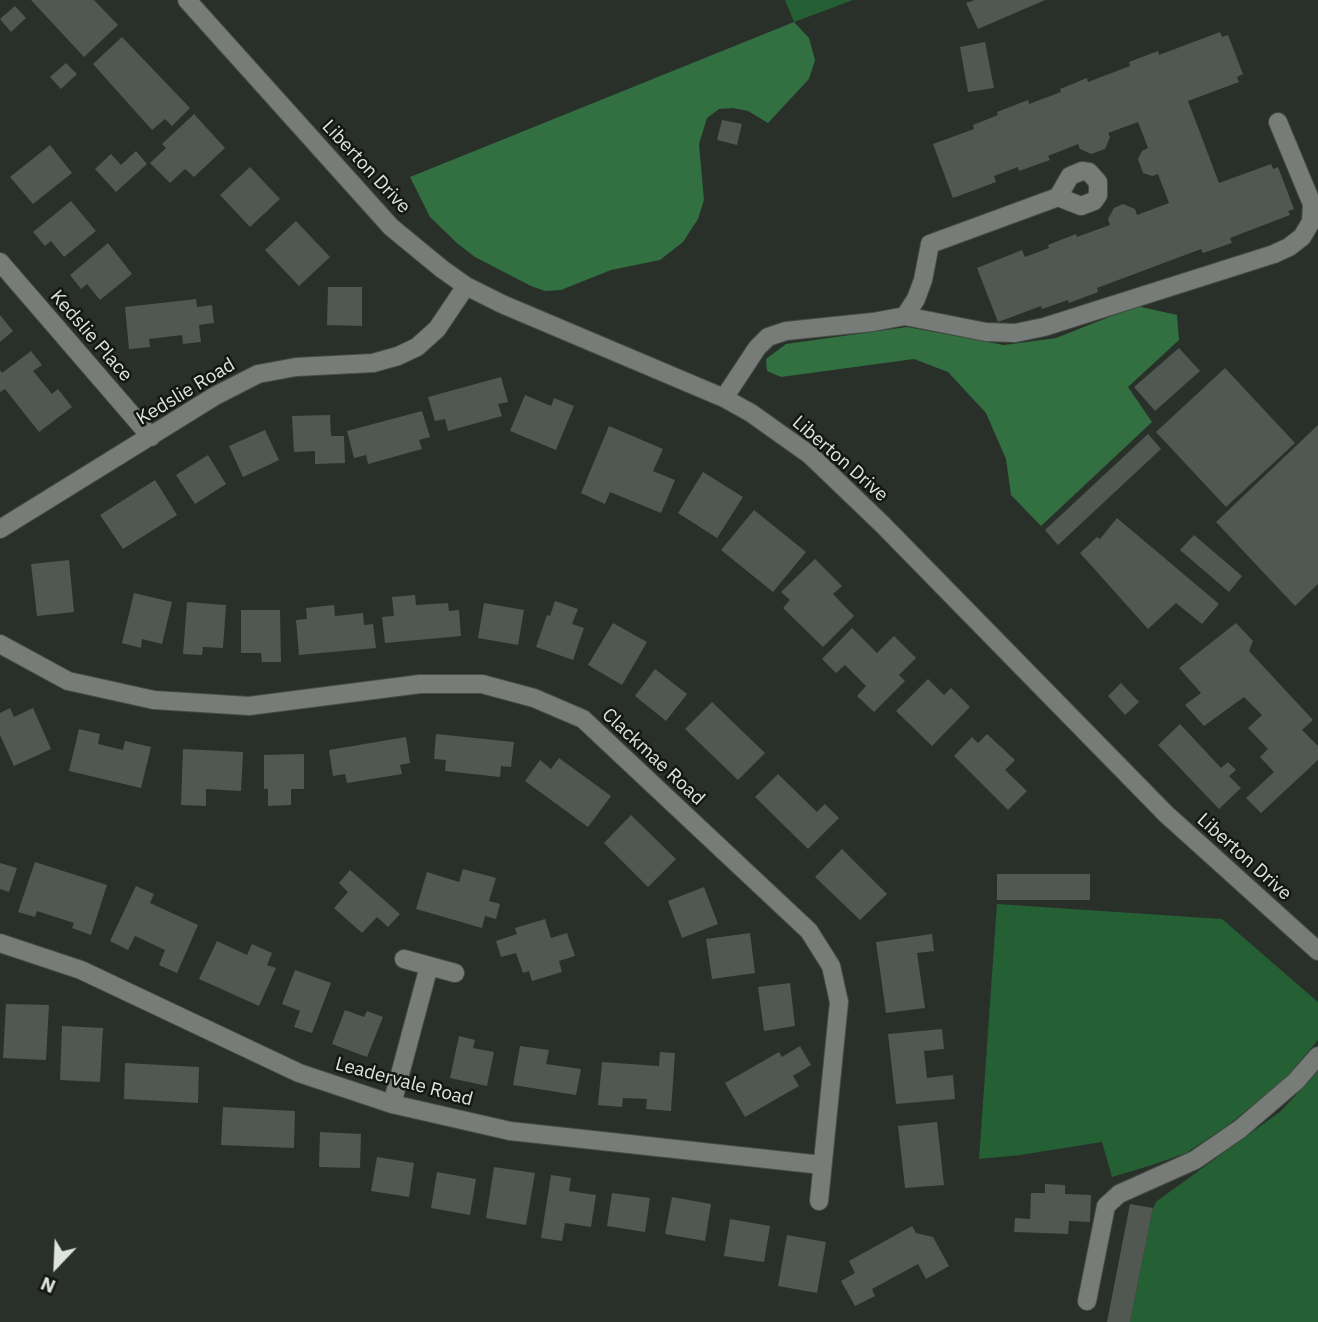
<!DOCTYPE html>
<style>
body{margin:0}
#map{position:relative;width:1318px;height:1322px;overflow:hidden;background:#29302a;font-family:"IBM Plex Sans",sans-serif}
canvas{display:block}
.north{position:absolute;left:21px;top:1231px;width:70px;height:70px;-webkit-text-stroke:5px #141714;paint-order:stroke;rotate:203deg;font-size:19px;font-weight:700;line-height:28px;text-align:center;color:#dfe3e0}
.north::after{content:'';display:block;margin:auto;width:24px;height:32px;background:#dfe3e0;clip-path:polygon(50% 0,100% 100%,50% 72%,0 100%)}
</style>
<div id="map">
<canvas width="1318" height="1322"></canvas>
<div class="north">N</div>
</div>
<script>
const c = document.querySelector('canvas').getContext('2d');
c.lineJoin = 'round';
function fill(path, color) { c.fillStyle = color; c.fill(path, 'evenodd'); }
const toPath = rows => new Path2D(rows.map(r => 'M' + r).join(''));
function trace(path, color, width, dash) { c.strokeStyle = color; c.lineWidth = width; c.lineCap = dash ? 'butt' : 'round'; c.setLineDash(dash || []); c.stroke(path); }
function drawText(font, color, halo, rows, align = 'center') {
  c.font = font + ' "IBM Plex Sans",sans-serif'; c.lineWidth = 5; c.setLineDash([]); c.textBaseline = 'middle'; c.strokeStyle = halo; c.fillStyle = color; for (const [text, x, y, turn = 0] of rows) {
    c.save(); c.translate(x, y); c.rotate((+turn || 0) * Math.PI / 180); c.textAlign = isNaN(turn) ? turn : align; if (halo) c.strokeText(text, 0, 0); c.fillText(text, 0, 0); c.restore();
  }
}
const green = toPath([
 [785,0,853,0,794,22],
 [997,904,1222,919,1318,1002,1318,1040,1285,1079,1227,1126,1186,1153,1152,1165,1112,1177,1102,1142,1020,1155,979,1159],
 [1318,1071,1318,1322,1130,1322,1153,1208,1157,1201,1281,1111]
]);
const forest = toPath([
 [794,22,809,38,815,60,809,79,768,123,748,111,733,108,719,109,707,118,699,144,704,200,698,219,683,242,660,260,611,270,561,290,545,291,531,286,475,257,458,244,430,217,410,177],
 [1137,306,1177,315,1179,340,1128,387,1152,422,1041,526,1011,495,1006,459,986,413,948,372,914,359,781,377,767,371,766,359,786,344,907,327,1004,345,1056,338]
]);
const building = toPath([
 [31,0,94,0,118,25,84,57],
 [975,0,1045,0,978,29,966,3],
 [15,6,26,18,11,32,0,19],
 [1220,32,1222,37,1228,35,1243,74,1237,77,1239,82,1188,101,1219,183,1271,164,1273,169,1278,167,1294,209,1288,211,1290,215,1230,238,1232,243,1203,253,1201,249,1097,288,1098,292,1069,303,1068,300,1042,309,1041,306,998,322,977,268,1022,250,1025,257,1049,248,1048,245,1076,234,1077,237,1110,225,1108,219,1114,208,1123,204,1135,209,1137,215,1169,203,1158,174,1152,176,1143,173,1138,159,1142,151,1148,148,1138,122,1108,133,1110,137,1105,149,1091,154,1080,149,1078,144,1048,156,1050,160,1019,171,1018,167,994,176,996,182,953,198,933,144,974,129,973,125,998,115,997,112,1028,100,1029,104,1061,92,1060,89,1087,78,1088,82,1130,66,1129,62,1158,51,1159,55],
 [122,37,190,108,172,126,165,119,152,130,93,64],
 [985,42,994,88,968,92,960,47],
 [66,63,77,74,61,89,50,77],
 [194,114,225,148,194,177,185,169,170,183,150,163,166,148,162,144],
 [722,120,742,124,737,145,717,140],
 [50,145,72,173,33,204,10,177],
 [136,151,147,164,116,192,95,169,111,154,121,165],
 [250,167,280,199,250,227,220,195],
 [71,201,96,231,64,257,51,241,45,246,33,232],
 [296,221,330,257,299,286,265,250],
 [108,243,132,274,100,300,87,284,81,289,70,275],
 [328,287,362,287,362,326,327,325],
 [196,299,197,307,212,305,214,323,199,325,201,342,183,344,182,335,149,339,150,347,129,349,125,307],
 [0,315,13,331,0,342],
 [1179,348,1200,371,1155,411,1134,387],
 [31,351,42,365,33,371,52,394,58,389,72,407,39,432,5,389,0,392,0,370,2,373],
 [1225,368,1295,443,1226,507,1156,432],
 [501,377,508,402,498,404,502,416,448,431,445,419,435,421,428,397],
 [525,395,551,406,554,398,574,406,556,450,510,431],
 [422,411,430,437,419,440,422,449,368,464,366,455,354,458,347,431],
 [330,415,331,436,344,436,345,463,315,464,315,451,294,452,292,416],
 [1318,425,1318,584,1295,606,1216,522],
 [609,426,663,449,653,471,675,480,661,513,610,492,605,504,581,493],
 [265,430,279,460,243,477,229,446],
 [1148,434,1161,449,1058,545,1045,530],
 [208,455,226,484,195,504,176,475],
 [703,472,743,497,717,538,678,513],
 [155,480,177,515,123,549,100,515],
 [754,510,806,552,773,592,721,550],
 [1117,518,1219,604,1202,624,1176,603,1148,629,1080,553,1097,537,1100,539],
 [1194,535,1242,576,1229,592,1180,550],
 [815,559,842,586,833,594,854,616,823,647,783,608,790,600,781,592],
 [69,560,74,612,37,616,31,564],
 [134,593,172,602,162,644,142,639,141,648,122,643],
 [415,595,416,605,448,603,449,611,459,610,461,636,385,643,382,617,394,616,392,597],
 [555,601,578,609,572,624,584,628,573,660,536,647,547,615,550,616],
 [187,602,226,605,223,648,203,647,202,655,183,654],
 [484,603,524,610,518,645,478,638],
 [334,605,335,616,363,613,364,625,373,624,376,648,299,655,296,620,307,619,306,608],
 [241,610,280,610,281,662,262,662,261,653,241,653],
 [613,623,647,642,622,685,588,665],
 [1236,623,1253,641,1249,651,1313,720,1302,730,1318,746,1318,760,1261,813,1246,798,1274,772,1260,757,1268,749,1248,728,1262,715,1244,697,1204,726,1185,705,1201,693,1179,668],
 [852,628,877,653,894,636,916,658,899,675,905,681,874,712,857,696,866,686,845,665,836,673,822,659],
 [655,669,687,694,666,721,635,696],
 [928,679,944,695,951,688,970,707,932,746,896,711],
 [1121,683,1139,702,1125,715,1108,696],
 [712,702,765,753,738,780,685,729],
 [10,708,14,717,33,708,51,749,14,766,0,735,0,713],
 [1180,724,1221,768,1228,762,1236,770,1229,776,1241,788,1219,809,1158,745],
 [79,729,100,734,98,744,123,750,125,741,151,747,141,788,69,771],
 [436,734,514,742,511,767,501,766,500,777,445,771,446,760,434,759],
 [987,734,1015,760,1005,770,1027,791,1008,810,954,756,972,737,978,743],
 [406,737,410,763,400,765,402,774,347,783,345,774,333,776,329,750],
 [183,749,243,752,241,791,206,789,206,806,181,805],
 [304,754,304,789,291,789,291,805,268,806,268,789,264,789,264,755],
 [559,758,611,796,588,827,525,781,540,760,551,769],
 [778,774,817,812,825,804,839,818,808,849,755,797],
 [631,815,676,859,648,887,604,843],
 [842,849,887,894,860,920,815,877],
 [35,862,107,885,91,935,72,928,74,923,37,911,35,917,18,912],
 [0,863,17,868,9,892,0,889],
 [463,869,496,878,489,901,500,904,496,919,485,916,482,928,416,909,427,872,459,882],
 [350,870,400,914,388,927,377,917,362,933,334,908,348,892,339,883],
 [997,874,1090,874,1090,900,997,900],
 [136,886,154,894,150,903,198,925,177,973,159,965,165,950,135,936,128,950,110,941],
 [704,887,718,924,682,938,668,901],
 [545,919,551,938,567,933,575,956,559,961,562,972,532,981,529,971,523,973,516,953,501,957,496,941,517,934,515,928],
 [750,933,755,973,712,979,706,939],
 [932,934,934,951,917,953,925,1008,886,1013,876,942],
 [217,941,247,955,252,944,272,953,267,965,276,968,259,1006,199,979],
 [295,970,331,983,312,1033,294,1027,300,1011,282,1004],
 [790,983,795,1026,764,1031,758,987],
 [6,1004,49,1005,46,1060,3,1058],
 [345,1010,364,1017,367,1011,383,1017,367,1057,332,1044],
 [62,1026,103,1028,100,1082,60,1080],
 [942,1029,944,1049,924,1051,927,1078,953,1075,955,1099,896,1104,888,1034],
 [459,1036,475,1040,473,1048,494,1052,487,1086,450,1078],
 [520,1046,549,1050,546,1064,581,1069,576,1095,513,1085],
 [800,1046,811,1065,793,1076,799,1086,745,1117,725,1083,779,1052,782,1057],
 [660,1052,675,1053,671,1111,646,1109,647,1099,623,1098,622,1107,598,1105,602,1062,659,1066],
 [125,1063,199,1067,198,1103,124,1099],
 [223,1107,295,1111,294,1148,221,1145],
 [937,1122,944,1185,905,1188,898,1126],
 [320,1132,361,1134,360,1168,319,1167],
 [377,1157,414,1163,409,1197,371,1191],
 [494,1167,535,1173,526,1225,486,1218],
 [437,1172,476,1179,470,1215,431,1208],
 [551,1175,571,1178,569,1191,596,1195,591,1227,565,1223,562,1241,541,1238],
 [1045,1184,1065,1185,1065,1194,1091,1195,1090,1222,1069,1221,1068,1234,1014,1232,1015,1218,1030,1219,1031,1193,1045,1193],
 [612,1193,650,1198,645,1232,607,1226],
 [672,1197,711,1204,705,1241,665,1234],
 [1130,1204,1153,1208,1130,1322,1107,1322],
 [730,1219,770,1226,764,1262,724,1256],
 [912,1226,916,1233,933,1237,949,1266,926,1279,918,1264,872,1289,875,1296,855,1306,841,1281,855,1273,849,1261],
 [787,1235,826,1242,817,1293,778,1286]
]);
const minor = toPath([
 [187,0,391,227,442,269,466,286,502,304,724,398,751,413,810,455,882,524,1166,814,1318,951],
 [1082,171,1089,172,1098,182,1098,195,1094,201,1081,206,1058,197,1070,176,1082,171],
 [0,262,151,437],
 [905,316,916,299,923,280,930,244,1058,197],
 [724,398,757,348,768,337,786,331,873,322,905,316,986,332,1015,333,1044,327,1274,254,1289,247,1302,237,1311,222,1312,204,1278,122],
 [0,529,215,396,258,374,296,367,373,363,398,356,417,347,437,329,466,286],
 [0,644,68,681,154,700,249,706,420,684,482,684,534,698,583,719,809,931,831,966,839,1002,819,1201],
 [0,943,81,970,299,1073,392,1104,510,1131,822,1165],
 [404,959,455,973],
 [392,1104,429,966],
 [1087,1301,1106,1206,1119,1194,1195,1160,1240,1129,1296,1081,1318,1056]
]);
const streetNames = [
 ["Liberton Drive",366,167,47],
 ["Kedslie Place",91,336,49],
 ["Kedslie Road",186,392,-31],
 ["Liberton Drive",840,459,41],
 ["Clackmae Road",653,757,43],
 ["Liberton Drive",1244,857,42],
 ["Leadervale Road",404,1082,15]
];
fill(green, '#255f34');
fill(forest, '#326f41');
fill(building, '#505851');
trace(minor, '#464d47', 20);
trace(minor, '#787c78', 18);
drawText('19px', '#dfe3e0', '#141714', streetNames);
</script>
